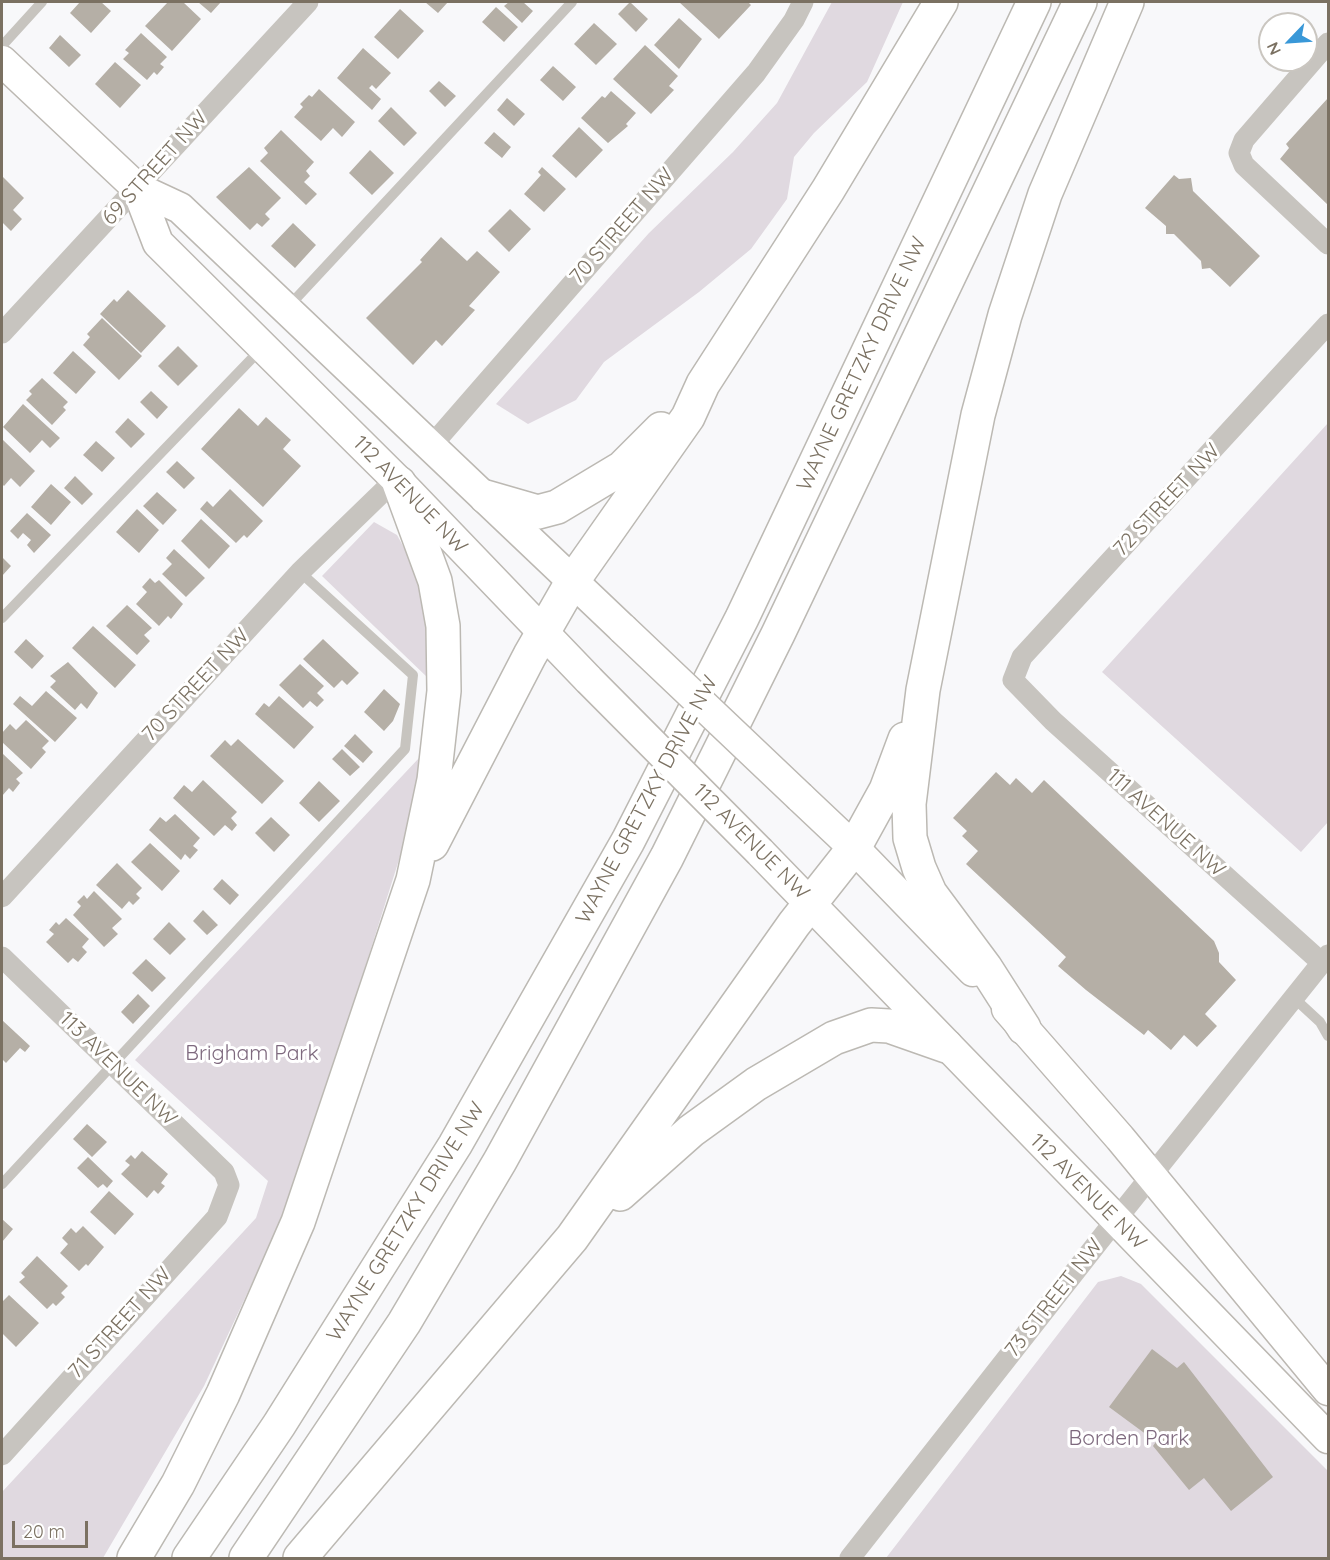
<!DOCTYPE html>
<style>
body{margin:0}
#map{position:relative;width:1330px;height:1560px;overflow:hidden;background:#f8f8fa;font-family:Quicksand,sans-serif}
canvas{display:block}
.frame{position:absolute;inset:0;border:3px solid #7b7162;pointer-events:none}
.north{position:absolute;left:1258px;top:12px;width:60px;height:60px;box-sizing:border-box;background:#fff;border:2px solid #cac6c0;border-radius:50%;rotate:245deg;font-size:16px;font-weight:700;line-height:24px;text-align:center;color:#7b7162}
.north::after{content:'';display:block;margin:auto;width:21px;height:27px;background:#3998d8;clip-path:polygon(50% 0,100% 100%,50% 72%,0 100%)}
.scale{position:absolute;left:12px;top:1521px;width:76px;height:27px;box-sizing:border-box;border:3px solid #7b7162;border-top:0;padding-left:8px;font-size:18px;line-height:21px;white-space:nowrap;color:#7b7162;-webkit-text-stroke:4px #fff;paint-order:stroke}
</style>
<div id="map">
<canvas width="1330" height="1560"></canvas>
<div class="frame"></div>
<div class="north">N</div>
<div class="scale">20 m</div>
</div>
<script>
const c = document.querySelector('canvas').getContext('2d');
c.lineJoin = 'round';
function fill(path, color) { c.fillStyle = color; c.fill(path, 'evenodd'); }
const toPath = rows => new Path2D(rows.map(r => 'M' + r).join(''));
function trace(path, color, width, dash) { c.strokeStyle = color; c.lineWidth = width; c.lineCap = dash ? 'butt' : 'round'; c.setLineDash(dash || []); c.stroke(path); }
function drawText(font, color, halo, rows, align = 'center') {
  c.font = font + ' Quicksand,sans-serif'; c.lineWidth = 6; c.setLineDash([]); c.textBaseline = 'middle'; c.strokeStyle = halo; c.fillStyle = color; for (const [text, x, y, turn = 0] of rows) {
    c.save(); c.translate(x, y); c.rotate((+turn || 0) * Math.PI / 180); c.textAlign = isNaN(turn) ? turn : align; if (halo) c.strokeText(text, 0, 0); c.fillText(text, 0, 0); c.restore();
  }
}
const green = toPath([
 [832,2,903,2,867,82,814,133,794,157,787,199,751,249,699,292,604,362,576,400,528,424,496,404,649,233,733,152,777,103],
 [1328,423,1328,822,1301,852,1102,672],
 [374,522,397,535,408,555,434,629,420,793,294,1193,204,1386,103,1558,2,1558,2,1492,256,1218,268,1181,135,1060,419,758,428,678,322,576],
 [1121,1276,1141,1284,1328,1471,1328,1558,886,1558,1098,1282]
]);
const building = toPath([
 [80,2,101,2,111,11,91,33,70,13],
 [168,2,183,2,201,19,172,51,145,26],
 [198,2,221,2,211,13],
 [425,2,448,2,438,13],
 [509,2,523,2,533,11,522,23,504,6],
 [630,2,648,19,636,32,618,14],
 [679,2,748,2,751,5,719,39],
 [496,7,518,27,504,42,482,22],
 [400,9,424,31,398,59,374,37],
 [679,18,702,39,679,69,654,45],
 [594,23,617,44,596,65,574,44],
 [141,33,167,57,160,64,164,67,157,75,154,72,147,80,123,59,129,53,125,50],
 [60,35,81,55,69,67,49,48],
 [645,45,678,76,669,86,674,90,651,114,613,79],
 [363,48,391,73,376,89,372,85,369,88,381,99,372,110,337,78],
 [115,62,141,85,120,108,95,84],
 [553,66,576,87,563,101,540,80],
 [439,81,456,96,445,107,429,91],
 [319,89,355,122,342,137,333,128,321,141,294,117,303,107,300,104,309,95,312,97],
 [611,91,636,113,626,124,628,126,608,143,581,118,602,96,605,98],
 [507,98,525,114,514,126,497,110],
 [1328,98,1328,205,1280,159,1289,148,1286,144],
 [391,107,417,133,404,146,378,121],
 [579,127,603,150,576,178,552,156],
 [281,130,314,162,306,171,310,176,304,182,317,194,306,205,260,161,268,153,264,148],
 [494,132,511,147,502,158,484,143],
 [370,150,394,173,372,195,349,173],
 [249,167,281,198,265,214,270,219,262,227,257,223,250,230,216,197],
 [542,167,566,189,544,212,524,194,541,175,538,172],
 [1174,175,1179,179,1191,178,1193,191,1260,256,1230,287,1210,268,1202,269,1201,261,1174,234,1166,234,1166,226,1145,208],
 [2,176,24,198,13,210,22,219,11,231,2,222],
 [510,209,531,229,509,252,488,231],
 [293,223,316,245,295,268,271,246],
 [441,237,467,261,477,251,500,272,469,306,475,310,442,346,436,340,413,365,366,318,422,262,420,260],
 [128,290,166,326,141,353,100,314,114,299,117,302],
 [102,318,142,356,119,380,83,345,90,337,87,334],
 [178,346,198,366,178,386,158,366],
 [73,351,96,372,76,394,53,373],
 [42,378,68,402,63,407,66,410,52,425,26,400,32,394,29,391],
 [151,391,168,407,157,419,140,402],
 [23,404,60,438,50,448,42,440,30,453,3,427],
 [239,408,258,426,266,417,291,440,283,449,301,466,263,507,201,449],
 [128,418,145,434,131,448,115,432],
 [2,439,35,471,20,487,11,478,4,486,2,484],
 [96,441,115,458,102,472,83,455],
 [177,461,195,478,184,489,166,472],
 [75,476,93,494,82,505,64,488],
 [51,484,71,502,51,525,31,507],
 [230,489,263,521,247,538,244,535,236,543,200,509,207,501,213,507],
 [157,492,177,510,163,525,143,506],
 [137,509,159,530,139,553,116,532],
 [27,513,51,535,34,553,27,545,31,540,23,533,18,539,10,531],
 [201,519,230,546,209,569,181,541],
 [174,549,205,578,186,597,162,574,172,564,166,558],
 [2,557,11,566,2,576],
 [150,578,155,583,159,580,183,604,171,619,168,616,159,626,136,604,147,592,142,587],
 [127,605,152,628,144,635,150,641,137,655,106,626],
 [93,626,136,665,115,688,72,648],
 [26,639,44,656,32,669,14,652],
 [323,639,359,673,347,685,342,680,334,688,303,659],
 [68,662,98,693,87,709,81,703,75,710,50,687,56,681,50,676],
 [300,664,324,686,317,693,324,700,317,707,310,701,303,708,279,685],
 [384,689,400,704,393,721,384,731,364,712],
 [46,691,77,718,55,742,13,704,20,696,32,706],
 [279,696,314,727,294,749,255,714,264,703,269,707],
 [26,720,49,741,42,748,46,752,31,769,2,742,2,733,10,724,16,730],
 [355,734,373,752,363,763,344,746],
 [238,739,284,781,262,804,210,756,225,740,231,746],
 [342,749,360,767,350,776,332,759],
 [2,753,23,773,16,779,20,783,13,792,9,788,2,796],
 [996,772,1010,785,1016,778,1032,793,1044,780,1214,941,1219,953,1219,962,1236,980,1205,1014,1217,1026,1197,1047,1184,1035,1171,1050,1148,1030,1144,1035,1086,990,1058,966,1066,957,966,864,978,851,962,836,967,831,953,818],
 [203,780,237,812,231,818,237,825,232,831,225,825,214,836,173,798,184,785,192,792],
 [319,781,340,801,319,822,299,803],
 [175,814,200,838,193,846,198,850,190,859,185,854,181,860,149,830,160,817,166,822],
 [271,817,290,835,274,852,255,833],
 [150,843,180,871,162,891,131,862],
 [117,863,142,888,136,894,140,898,133,905,129,901,122,909,96,885],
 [222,879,239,895,230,905,213,889],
 [94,891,122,919,112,928,118,934,104,947,73,915,81,906,77,902,84,895,87,899],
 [203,910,218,925,207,935,193,921],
 [66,918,89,939,82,947,87,952,78,962,73,958,68,963,46,942,54,934,49,930,56,922,59,925],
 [169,922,186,939,170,955,153,939],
 [146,959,166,978,152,992,132,973],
 [138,994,150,1006,133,1024,121,1012],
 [2,1020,30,1046,25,1052,20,1048,6,1063,2,1059],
 [87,1124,107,1142,92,1157,73,1139],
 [142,1151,168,1174,161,1183,165,1186,158,1194,154,1190,147,1198,121,1174,130,1165,125,1161,131,1155,135,1159],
 [88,1157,113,1181,107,1188,103,1184,98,1188,77,1168],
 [109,1191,134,1214,115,1235,90,1212],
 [2,1219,13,1229,2,1242],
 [83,1226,104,1247,88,1266,86,1264,79,1271,60,1253,68,1244,62,1238,71,1228,76,1233],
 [37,1256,68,1286,61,1293,65,1297,56,1306,53,1303,47,1309,19,1282,25,1277,21,1273],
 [9,1295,39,1323,16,1347,2,1333,2,1302],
 [1152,1349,1177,1368,1184,1362,1273,1477,1231,1511,1204,1478,1189,1490,1153,1446,1158,1439,1149,1433,1147,1435,1109,1407]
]);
const service = toPath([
 [2,46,42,2],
 [288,307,572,2],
 [2,618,262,348],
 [1294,998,1320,1022,1328,1036],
 [2,1184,405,749,413,675,300,572]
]);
const minor = toPath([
 [1328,43,1244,140,1239,153,1244,165,1328,244],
 [2,333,308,2],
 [432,445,756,73,794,20,803,2],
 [2,897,300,572,396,479],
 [2,957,224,1172,229,1185,217,1217,2,1455],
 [1322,963,1053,721,1013,680,1022,657,1328,324],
 [850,1558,1103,1236,1328,955]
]);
const secondary = toPath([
 [2,61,137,188,180,208,623,629],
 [137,188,158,243,396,479,589,680],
 [800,797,854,848,973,971],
 [760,852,1328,1438],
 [1007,1009,1120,1138,1328,1390]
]);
const primary = toPath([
 [486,497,538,512,557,507,622,468,661,429],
 [432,844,530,655,572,582,688,417,703,384,828,190,941,2],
 [1024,1028,985,967,930,893,919,868,910,838,909,804,923,690,978,415,1005,315,1045,194,1127,2],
 [620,1194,691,1131,756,1084,834,1038,871,1025,889,1026,946,1046],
 [134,1558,178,1484,223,1394,298,1222,413,880,434,780,444,691,443,626,435,581,399,483],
 [189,1558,279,1425,455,1145,628,841,742,618,1034,2],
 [246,1558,404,1323,500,1161,667,857,778,634,1080,2],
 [300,1558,572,1238,794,924,854,848,886,790,905,739]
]);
const secondaryBridge = toPath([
 [623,629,800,797],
 [589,680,760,852]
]);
const streetNames = [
 ["69 STREET NW",155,168,-48],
 ["70 STREET NW",622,226,-49],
 ["WAYNE GRETZKY DRIVE NW",862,364,-65],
 ["112 AVENUE NW",410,495,46],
 ["72 STREET NW",1167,500,-47],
 ["70 STREET NW",196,685,-47],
 ["WAYNE GRETZKY DRIVE NW",647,800,-62],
 ["111 AVENUE NW",1166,823,42],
 ["112 AVENUE NW",751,842,45],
 ["113 AVENUE NW",118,1069,44],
 ["112 AVENUE NW",1088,1192,45],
 ["WAYNE GRETZKY DRIVE NW",406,1222,-58],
 ["73 STREET NW",1054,1298,-52],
 ["71 STREET NW",120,1323,-48]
];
const parkNames = [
 ["Brigham Park",252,1054],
 ["Borden Park",1129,1439]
];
fill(green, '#e0d9e0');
fill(building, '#b5afa6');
trace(secondary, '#bcb8b2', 33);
trace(primary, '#bcb9b3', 36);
trace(service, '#c7c4bf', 10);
trace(minor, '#c7c4bf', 21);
trace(secondary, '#fff', 30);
trace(primary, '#fff', 33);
trace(secondaryBridge, '#bcb8b2', 33, []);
trace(secondaryBridge, '#fff', 30);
drawText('21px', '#7b7162', '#fff', streetNames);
drawText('21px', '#7e697e', '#fff', parkNames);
</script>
